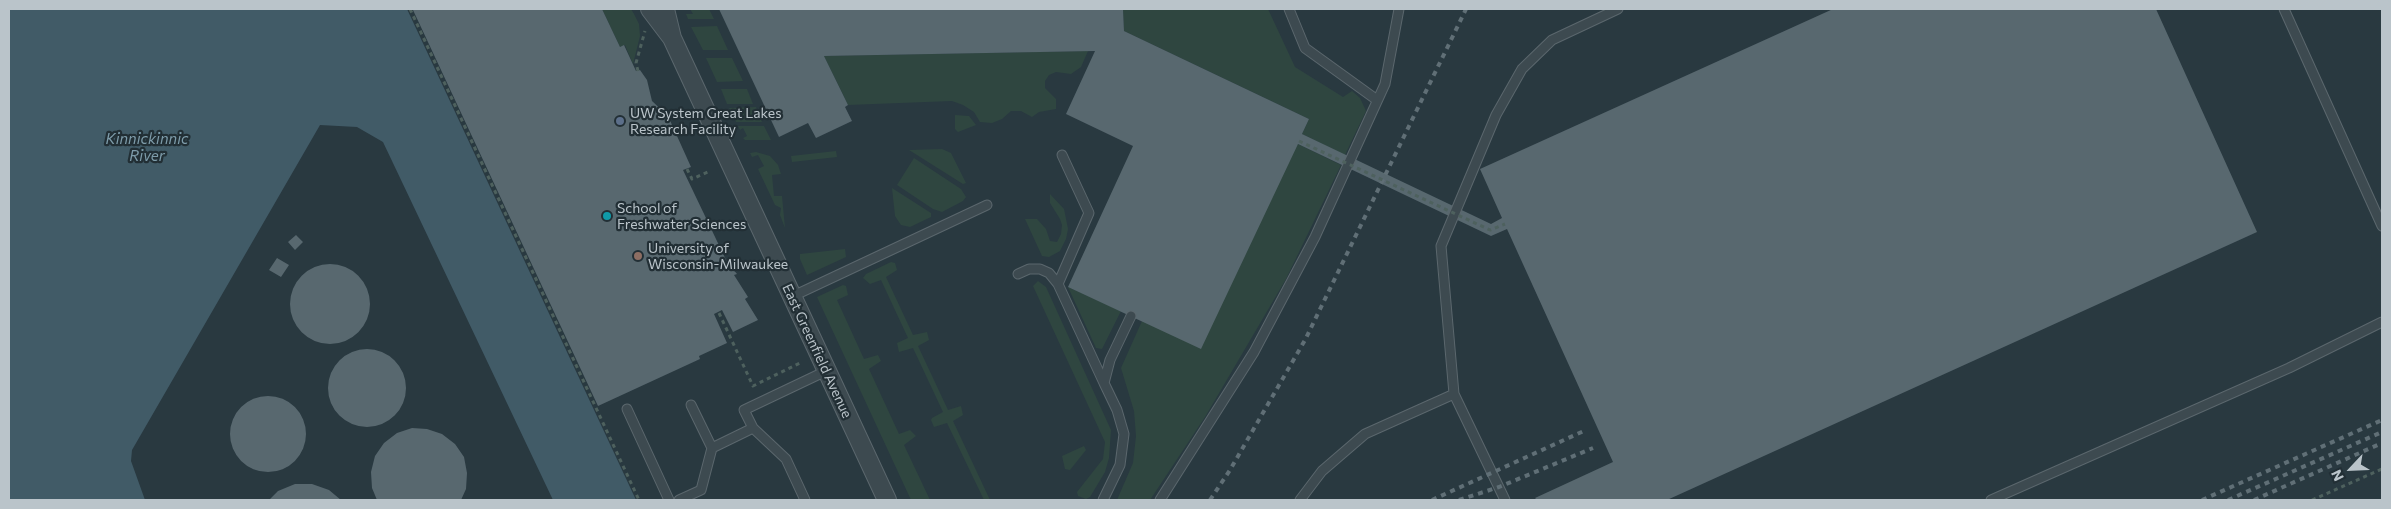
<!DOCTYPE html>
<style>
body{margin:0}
#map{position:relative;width:2391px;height:509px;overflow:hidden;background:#293940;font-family:Commissioner,sans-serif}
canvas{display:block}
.frame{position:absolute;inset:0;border:10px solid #bac4ca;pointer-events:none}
.north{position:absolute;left:2326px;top:444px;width:50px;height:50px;-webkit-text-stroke:4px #222f35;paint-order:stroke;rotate:245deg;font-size:14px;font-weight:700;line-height:20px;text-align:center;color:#bac4ca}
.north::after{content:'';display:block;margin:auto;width:18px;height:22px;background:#bac4ca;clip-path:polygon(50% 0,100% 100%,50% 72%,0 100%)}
</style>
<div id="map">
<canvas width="2391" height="509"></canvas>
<div class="frame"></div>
<div class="north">N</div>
</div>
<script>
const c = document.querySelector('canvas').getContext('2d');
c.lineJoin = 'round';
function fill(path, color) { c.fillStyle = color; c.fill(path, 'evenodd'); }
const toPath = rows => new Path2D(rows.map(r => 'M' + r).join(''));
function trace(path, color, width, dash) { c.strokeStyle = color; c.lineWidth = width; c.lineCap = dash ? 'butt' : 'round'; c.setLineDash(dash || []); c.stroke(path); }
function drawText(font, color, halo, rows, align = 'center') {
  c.font = font + ' Commissioner,sans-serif'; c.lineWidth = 4.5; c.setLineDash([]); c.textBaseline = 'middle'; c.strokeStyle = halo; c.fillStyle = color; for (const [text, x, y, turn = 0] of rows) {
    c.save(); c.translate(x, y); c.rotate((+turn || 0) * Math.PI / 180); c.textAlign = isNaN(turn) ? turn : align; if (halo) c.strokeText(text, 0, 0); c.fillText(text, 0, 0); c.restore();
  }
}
const green = toPath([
 [602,9,631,9,634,14,639,24,640,36,633,64,625,45,620,47],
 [690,9,709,9,714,19,688,19,686,14,693,14],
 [1123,9,1268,9,1295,67,1343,97,1352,91,1360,98,1366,111,1345,155,1302,134,1309,119,1124,31],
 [717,26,728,50,703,50,691,27],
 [1088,51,1081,67,1071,74,1056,72,1049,75,1045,81,1045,88,1056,99,1056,109,1039,112,1032,117,1021,111,1011,111,1002,119,992,123,980,122,974,112,963,105,952,101,848,105,824,56],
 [706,58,732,58,743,81,717,82],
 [747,89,753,104,727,104,721,89],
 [756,107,762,122,736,122,729,108],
 [955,115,969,116,976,125,958,132,955,129],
 [738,126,764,126,771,140,745,140,743,138,747,136,743,128,740,130],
 [1298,144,1341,165,1286,279,1205,417,1150,500,1117,500,1133,463,1136,436,1134,411,1121,368,1142,321],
 [942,149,951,153,966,183,963,184,909,150],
 [836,151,837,157,792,162,791,156],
 [756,152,770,156,778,165,781,174,772,175,774,196,782,196,785,228,780,215,781,208,775,205,758,169,764,166,758,155,752,157,750,153],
 [914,158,961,189,966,197,963,201,942,212,933,209,897,185],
 [892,188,931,213,931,217,910,227,901,225,895,216],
 [1050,194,1064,209,1068,229,1066,239,1060,251,1049,257,1042,256,1025,219,1037,219,1046,229,1050,241,1057,242,1061,234,1062,225,1060,219,1050,203],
 [845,249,846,257,807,275,800,259,800,254],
 [891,262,895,263,897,270,886,277,913,335,927,332,929,340,918,346,948,410,961,406,963,415,953,421,990,500,984,500,947,423,934,427,931,420,932,418,943,412,913,348,899,352,897,343,908,338,881,280,870,284,863,278,866,274],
 [1038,281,1046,287,1111,430,1109,458,1105,472,1090,497,1086,499,1078,496,1077,492,1103,459,1105,442,1033,286],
 [843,285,846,286,848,295,837,300,864,359,878,355,881,361,869,369,899,434,910,430,916,436,904,445,930,500,911,500,817,297],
 [1068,287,1121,311,1102,349,1096,348],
 [1084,446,1086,450,1070,470,1065,469,1062,456]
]);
const water = toPath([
 [9,9,407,9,636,500,553,500,383,142,357,127,320,125,132,450,131,461,145,500,9,500]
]);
const building = toPath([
 [416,9,602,9,620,47,624,45,636,71,640,70,647,80,652,101,668,116,691,167,683,170,727,262,737,274,734,275,748,297,745,299,758,320,733,332,722,310,714,314,727,343,699,356,700,359,598,406,413,10],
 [719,9,1123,9,1124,31,1309,119,1302,134,1491,224,1502,218,1480,169,1833,9,2156,9,2257,232,1667,500,1537,500,1535,498,1613,462,1507,229,1491,236,1298,144,1201,349,1068,287,1133,146,1066,114,1095,51,824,56,848,105,845,107,852,121,816,138,808,123,779,137],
 [296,235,303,242,295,250,288,242],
 [277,258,289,265,281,277,269,270],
 '290 304a40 40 0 1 1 80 0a40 40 0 1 1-80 0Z',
 '328 388a39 39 0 1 1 78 0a39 39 0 1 1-78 0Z',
 '230 434a38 38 0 1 1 76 0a38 38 0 1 1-76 0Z',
 [412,428,427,429,442,434,455,444,464,457,467,473,466,489,461,500,377,500,372,488,371,472,375,456,384,443,397,433],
 [295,484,312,484,329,490,341,500,269,500,278,491]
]);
const path = toPath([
 [410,9,639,500],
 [638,71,636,63,645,31],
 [687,169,692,179,710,171],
 [719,313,753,386,800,363],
 [2312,500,2382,469]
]);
const service = toPath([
 [1289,9,1305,48,1377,100],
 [2284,9,2382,226],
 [1018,274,1029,269,1040,269,1049,273,1058,284,1104,383],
 [1058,284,1089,213,1062,155],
 [791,297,987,205],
 [691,405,712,448],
 [627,409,669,500],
 [679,500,701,490,712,448,753,428],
 [805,500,786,459,753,428,744,410,826,371],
 [1103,500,1120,465,1124,434,1117,410,1104,383,1110,360,1131,316],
 [1160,500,1254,352,1315,237,1385,84,1399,9],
 [1300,500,1322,471,1365,434,1454,394],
 [1505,500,1454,394,1441,246,1496,115,1522,69,1552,40,1618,9],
 [1991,500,2289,368,2382,322]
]);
const minor = toPath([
 [650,9,672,38,665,9],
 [672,38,887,500]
]);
const rail = toPath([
 [1210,500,1230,470,1305,340,1466,9],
 [1432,500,1586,430],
 [1459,500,1499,487,1593,448],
 [2202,500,2382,420],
 [2228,500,2382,432],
 [2254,500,2382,443]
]);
const pathBridge = toPath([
 [1299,141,1490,230,1505,224]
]);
const markers = [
 [620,121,5,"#5c6f8a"],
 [607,216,5,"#0f9aa8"],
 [638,256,5,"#8d6e63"]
];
const poiNames = [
 ["UW System Great Lakes",630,113],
 ["Research Facility",630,129],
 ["School of",617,208],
 ["Freshwater Sciences",617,224],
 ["University of",648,248],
 ["Wisconsin-Milwaukee",648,264]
];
const streetNames = [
 ["East Greenfield Avenue",817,351,65]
];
const waterNames = [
 ["Kinnickinnic",147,139],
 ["River",147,156]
];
fill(green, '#2f4640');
fill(water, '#415b67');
fill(building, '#58686f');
trace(service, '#5b676d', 11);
trace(minor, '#5b676d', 20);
trace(path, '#4e615e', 3, [4, 4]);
trace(service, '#3d4a50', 9);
trace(minor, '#3d4a50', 18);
trace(rail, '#606f76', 4, [5, 5]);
trace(pathBridge, '#4e615e', 3, [4, 4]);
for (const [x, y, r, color] of markers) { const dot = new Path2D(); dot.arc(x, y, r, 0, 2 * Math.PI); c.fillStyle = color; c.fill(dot); trace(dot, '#222f35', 2); }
drawText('14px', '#bac4ca', '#222f35', poiNames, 'left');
drawText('14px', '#bac4ca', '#222f35', streetNames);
drawText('italic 15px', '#7e9caa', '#222f35', waterNames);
</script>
